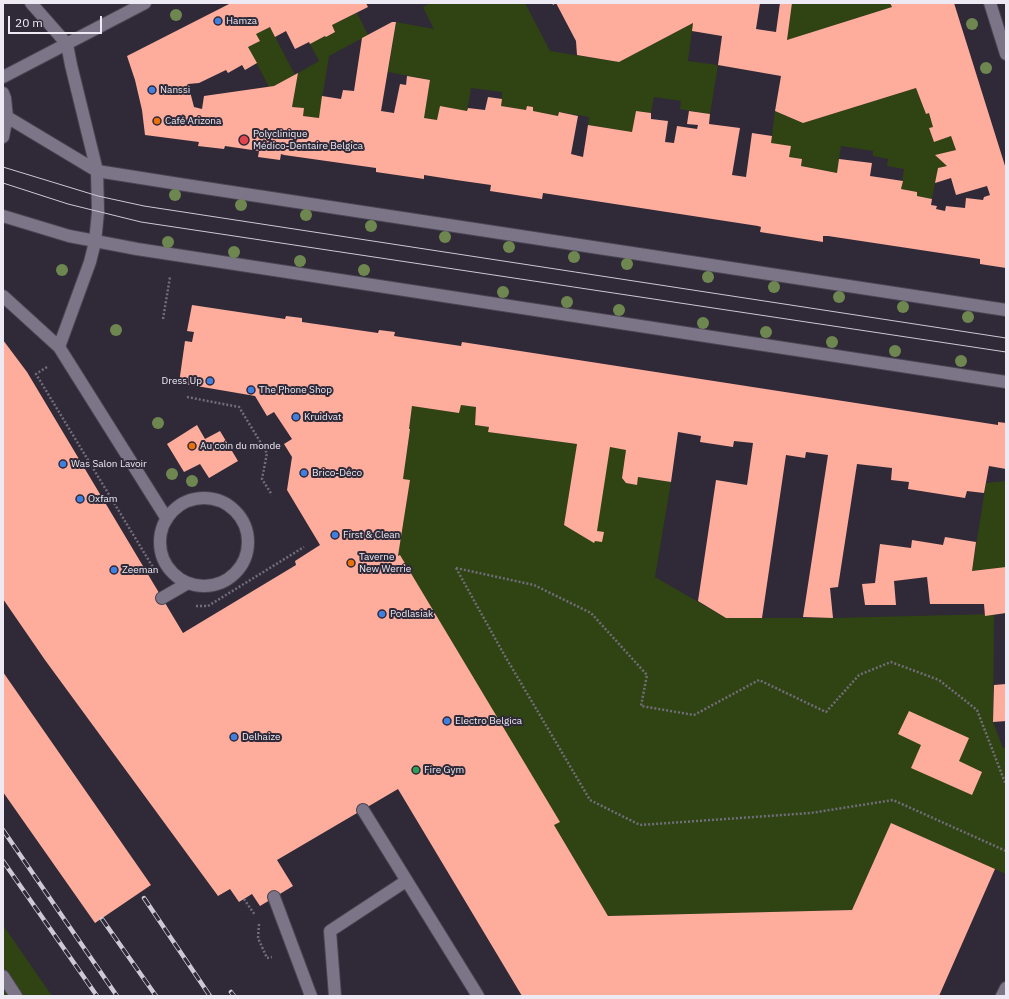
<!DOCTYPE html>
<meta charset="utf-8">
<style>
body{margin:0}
#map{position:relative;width:1009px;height:999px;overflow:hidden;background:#2f2938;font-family:"IBM Plex Sans",sans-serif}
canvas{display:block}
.frame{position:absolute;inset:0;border:4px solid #edeaf4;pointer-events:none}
.scale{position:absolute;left:8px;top:16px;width:94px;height:18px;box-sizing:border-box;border:2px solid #edeaf4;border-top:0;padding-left:5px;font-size:12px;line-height:14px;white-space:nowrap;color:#edeaf4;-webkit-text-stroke:3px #2f2938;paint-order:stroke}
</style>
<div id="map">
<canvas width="1009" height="999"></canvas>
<div class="frame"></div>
<div class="scale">20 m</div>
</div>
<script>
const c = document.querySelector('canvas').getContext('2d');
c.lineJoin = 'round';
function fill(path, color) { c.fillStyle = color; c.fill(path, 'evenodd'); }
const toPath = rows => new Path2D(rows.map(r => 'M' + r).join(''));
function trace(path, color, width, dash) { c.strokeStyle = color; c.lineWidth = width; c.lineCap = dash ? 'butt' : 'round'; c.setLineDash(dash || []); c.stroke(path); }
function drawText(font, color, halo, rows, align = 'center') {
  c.font = font + ' "IBM Plex Sans",sans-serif'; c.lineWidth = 4; c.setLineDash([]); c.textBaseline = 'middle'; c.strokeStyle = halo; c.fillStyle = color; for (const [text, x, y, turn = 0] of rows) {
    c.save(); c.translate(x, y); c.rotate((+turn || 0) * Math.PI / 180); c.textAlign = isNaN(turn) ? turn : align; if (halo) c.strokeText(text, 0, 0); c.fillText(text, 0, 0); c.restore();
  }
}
const green = toPath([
 [430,3,525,3,550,51,619,62,693,23,688,61,718,65,710,114,680,109,681,101,654,97,651,113,636,111,632,132,588,125,589,117,559,112,558,116,533,111,533,107,527,106,526,110,501,106,502,92,471,88,467,111,440,106,437,120,424,118,430,80,388,72,396,22,434,29,423,7],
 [792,3,890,3,892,7,787,40],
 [357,13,368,35,329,56,319,118,303,116,303,108,292,107,298,73,319,61,310,44,325,36,326,37,335,32,332,25],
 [270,27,295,75,274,86,269,87,248,47,260,41,256,34],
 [916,88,926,114,929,113,933,127,929,128,934,142,951,136,956,150,935,155,947,166,938,168,932,199,917,196,917,192,901,189,904,169,887,166,888,159,873,156,873,151,841,146,837,173,801,166,802,159,789,157,771,143,775,111,803,123],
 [461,405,476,407,475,425,489,427,488,432,577,444,564,525,594,542,610,447,626,450,622,478,626,483,637,485,638,477,671,482,655,577,726,618,833,618,994,614,993,722,1003,748,1006,747,1006,874,891,823,852,910,608,916,554,825,559,822,400,555,398,556,410,480,403,479,410,430,409,429,412,406,459,413],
 [1006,481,1006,567,972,571,986,483],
 [3,925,52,996,3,996]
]);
const building = toPath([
 [231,3,366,3,368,7,332,25,335,32,326,37,325,36,310,44,309,42,295,49,286,31,275,37,270,27,256,34,260,41,248,47,257,63,245,70,242,65,228,73,226,70,199,83,188,84,194,107,202,109,204,96,274,86,298,73,292,107,304,108,303,116,319,118,322,96,341,99,343,90,354,91,362,38,392,22,396,22,381,111,394,113,400,84,406,85,407,76,430,80,424,118,437,120,440,106,467,111,468,108,485,110,488,97,502,99,501,106,526,110,527,106,533,107,533,111,558,116,559,112,578,116,571,154,583,157,588,125,632,132,636,111,651,113,651,119,668,121,665,142,674,143,677,126,697,129,698,125,687,124,689,111,710,114,709,124,740,128,732,175,746,177,752,133,772,136,771,143,791,146,789,157,802,159,801,166,837,173,839,159,872,163,870,176,903,181,901,189,917,192,917,196,932,199,931,205,937,206,936,209,945,211,946,206,965,208,966,198,983,200,984,197,990,195,987,186,956,195,951,178,935,183,938,168,947,166,935,155,956,150,951,136,934,142,929,128,933,127,929,113,926,114,916,88,803,123,775,111,781,76,718,65,722,36,692,31,693,23,619,62,577,55,576,41,556,3,553,5,552,3,760,3,756,29,776,32,780,3,792,3,787,40,892,7,890,3,954,3,1006,169,1006,268,980,264,980,259,828,236,823,236,823,242,760,232,761,227,758,226,543,193,542,199,490,191,491,185,456,180,424,175,424,179,376,172,376,168,284,155,281,154,280,160,258,157,259,151,225,146,224,149,198,146,199,142,145,135,142,110,135,80,127,56],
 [192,305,285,319,286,316,302,318,302,322,378,333,379,330,395,332,394,336,461,346,462,342,998,425,998,422,1006,423,1006,469,989,466,984,493,967,491,965,498,908,489,909,482,891,480,892,468,857,464,838,587,830,588,833,618,803,617,828,455,806,452,805,458,786,455,762,618,726,618,698,601,716,480,747,485,753,443,734,441,733,447,700,442,701,436,678,432,671,482,638,477,637,485,626,483,622,478,626,450,610,447,597,531,604,532,602,542,595,541,594,543,564,525,577,444,488,432,489,427,475,425,476,407,461,405,459,413,412,406,409,429,410,429,403,479,410,480,398,556,400,555,560,822,554,825,608,916,852,910,891,823,995,869,939,996,522,996,398,789,277,860,293,886,260,906,252,894,239,902,230,889,218,896,45,660,3,599,3,340,27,372,183,633,296,565,295,561,320,545,287,490,292,457,284,444,292,439,274,412,267,416,255,396,179,383,185,341,192,342,194,332,187,331],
 [197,425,205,439,220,431,238,461,209,478,200,464,184,472,167,444],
 [945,537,976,542,972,571,1006,567,1006,613,985,616,984,604,930,604,927,577,894,581,896,605,865,605,862,584,875,583,880,544,911,548,912,540,943,545],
 [3,672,151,885,95,923,3,792],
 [1006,684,1006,721,993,722,994,685],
 [909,711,969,738,959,761,982,772,972,795,911,768,921,745,898,734]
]);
const path = toPath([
 [163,319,170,277],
 [47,367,36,374,157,574],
 [187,397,239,407,267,453,262,479,272,495],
 [456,568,534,585,591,613,647,675,641,706,694,715,759,680,826,712,859,675,891,662,939,680,977,710,1006,785],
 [456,568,502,651,590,800,640,825,811,813,893,800,1006,851],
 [196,606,208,606,304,547],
 [244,899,255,915],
 [259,924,258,938,267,958,272,957]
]);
const minor = toPath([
 [31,3,67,44,71,65,97,171,98,212,95,242,90,262,59,347],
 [990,3,1006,54],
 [3,77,145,3],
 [3,93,5,98,7,117,3,137],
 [7,117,97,171,179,184,1006,310],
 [3,216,69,236,137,249,1006,382],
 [3,296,59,347,167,519],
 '160 542a44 44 0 1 1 88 0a44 44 0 1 1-88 0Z',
 [162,598,188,583],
 [363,810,478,996],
 [274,897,311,996],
 [3,976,16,996],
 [335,996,330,931,406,881],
 [1002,996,1006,988]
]);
const tram = toPath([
 [3,167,98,196,144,206,1006,338],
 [3,183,68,204,141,222,1006,352]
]);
const rail = toPath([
 [3,830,117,996],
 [3,861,97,996],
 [144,898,210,996],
 [102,919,156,996],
 [231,992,234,996]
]);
const trees = [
 [176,15],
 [972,24],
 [986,68],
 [175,195],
 [241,205],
 [306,215],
 [371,226],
 [445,237],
 [168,242],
 [509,247],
 [234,252],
 [574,257],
 [300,261],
 [627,264],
 [62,270],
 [364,270],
 [708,277],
 [774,287],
 [503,292],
 [839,297],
 [567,302],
 [903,307],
 [619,310],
 [968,317],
 [703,323],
 [116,330],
 [766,332],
 [832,342],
 [895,351],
 [961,361],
 [158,423],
 [172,474],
 [192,481]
];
const markers = [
 [218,21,4,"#3f7fe0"],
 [152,90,4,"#3f7fe0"],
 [157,121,4,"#e8710a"],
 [244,140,5,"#e0444e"],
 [210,381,4,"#3f7fe0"],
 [251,390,4,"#3f7fe0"],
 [296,417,4,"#3f7fe0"],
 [192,446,4,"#e8710a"],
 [63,464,4,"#3f7fe0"],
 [304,473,4,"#3f7fe0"],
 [80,499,4,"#3f7fe0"],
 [335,535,4,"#3f7fe0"],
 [351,563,4,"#e8710a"],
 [114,570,4,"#3f7fe0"],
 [382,614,4,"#3f7fe0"],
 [447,721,4,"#3f7fe0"],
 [234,737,4,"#3f7fe0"],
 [416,770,4,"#2e9e5b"]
];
const poiNames = [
 ["Hamza",226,21],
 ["Nanssi",160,90],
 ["Café Arizona",165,121],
 ["Polyclinique",253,134],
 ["Médico-Dentaire Belgica",253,146],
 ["Dress Up",202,381,"right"],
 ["The Phone Shop",259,390],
 ["Kruidvat",304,417],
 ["Au coin du monde",200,446],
 ["Was Salon Lavoir",71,464],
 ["Brico-Déco",312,473],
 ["Oxfam",88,499],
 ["First & Clean",343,535],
 ["Taverne",359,557],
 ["New Werrie",359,569],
 ["Zeeman",122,570],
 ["Podlasiak",390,614],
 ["Electro Belgica",455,721],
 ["Delhaize",242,737],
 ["Fire Gym",424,770]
];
fill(green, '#2f4412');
fill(building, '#fead9c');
trace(minor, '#4a4552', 14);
trace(path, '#726d7a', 2.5, [2, 2]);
trace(minor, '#7c7588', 12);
trace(tram, '#cdc9d4', 1);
trace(rail, '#cdc9d4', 4.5);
trace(rail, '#2f2938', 3, [9]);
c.fillStyle = '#6e864f';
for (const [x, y] of trees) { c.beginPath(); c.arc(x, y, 6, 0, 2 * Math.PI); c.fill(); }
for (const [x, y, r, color] of markers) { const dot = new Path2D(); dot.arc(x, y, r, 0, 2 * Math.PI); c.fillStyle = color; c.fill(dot); trace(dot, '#2f2938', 1.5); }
drawText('10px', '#edeaf4', '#2f2938', poiNames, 'left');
</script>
